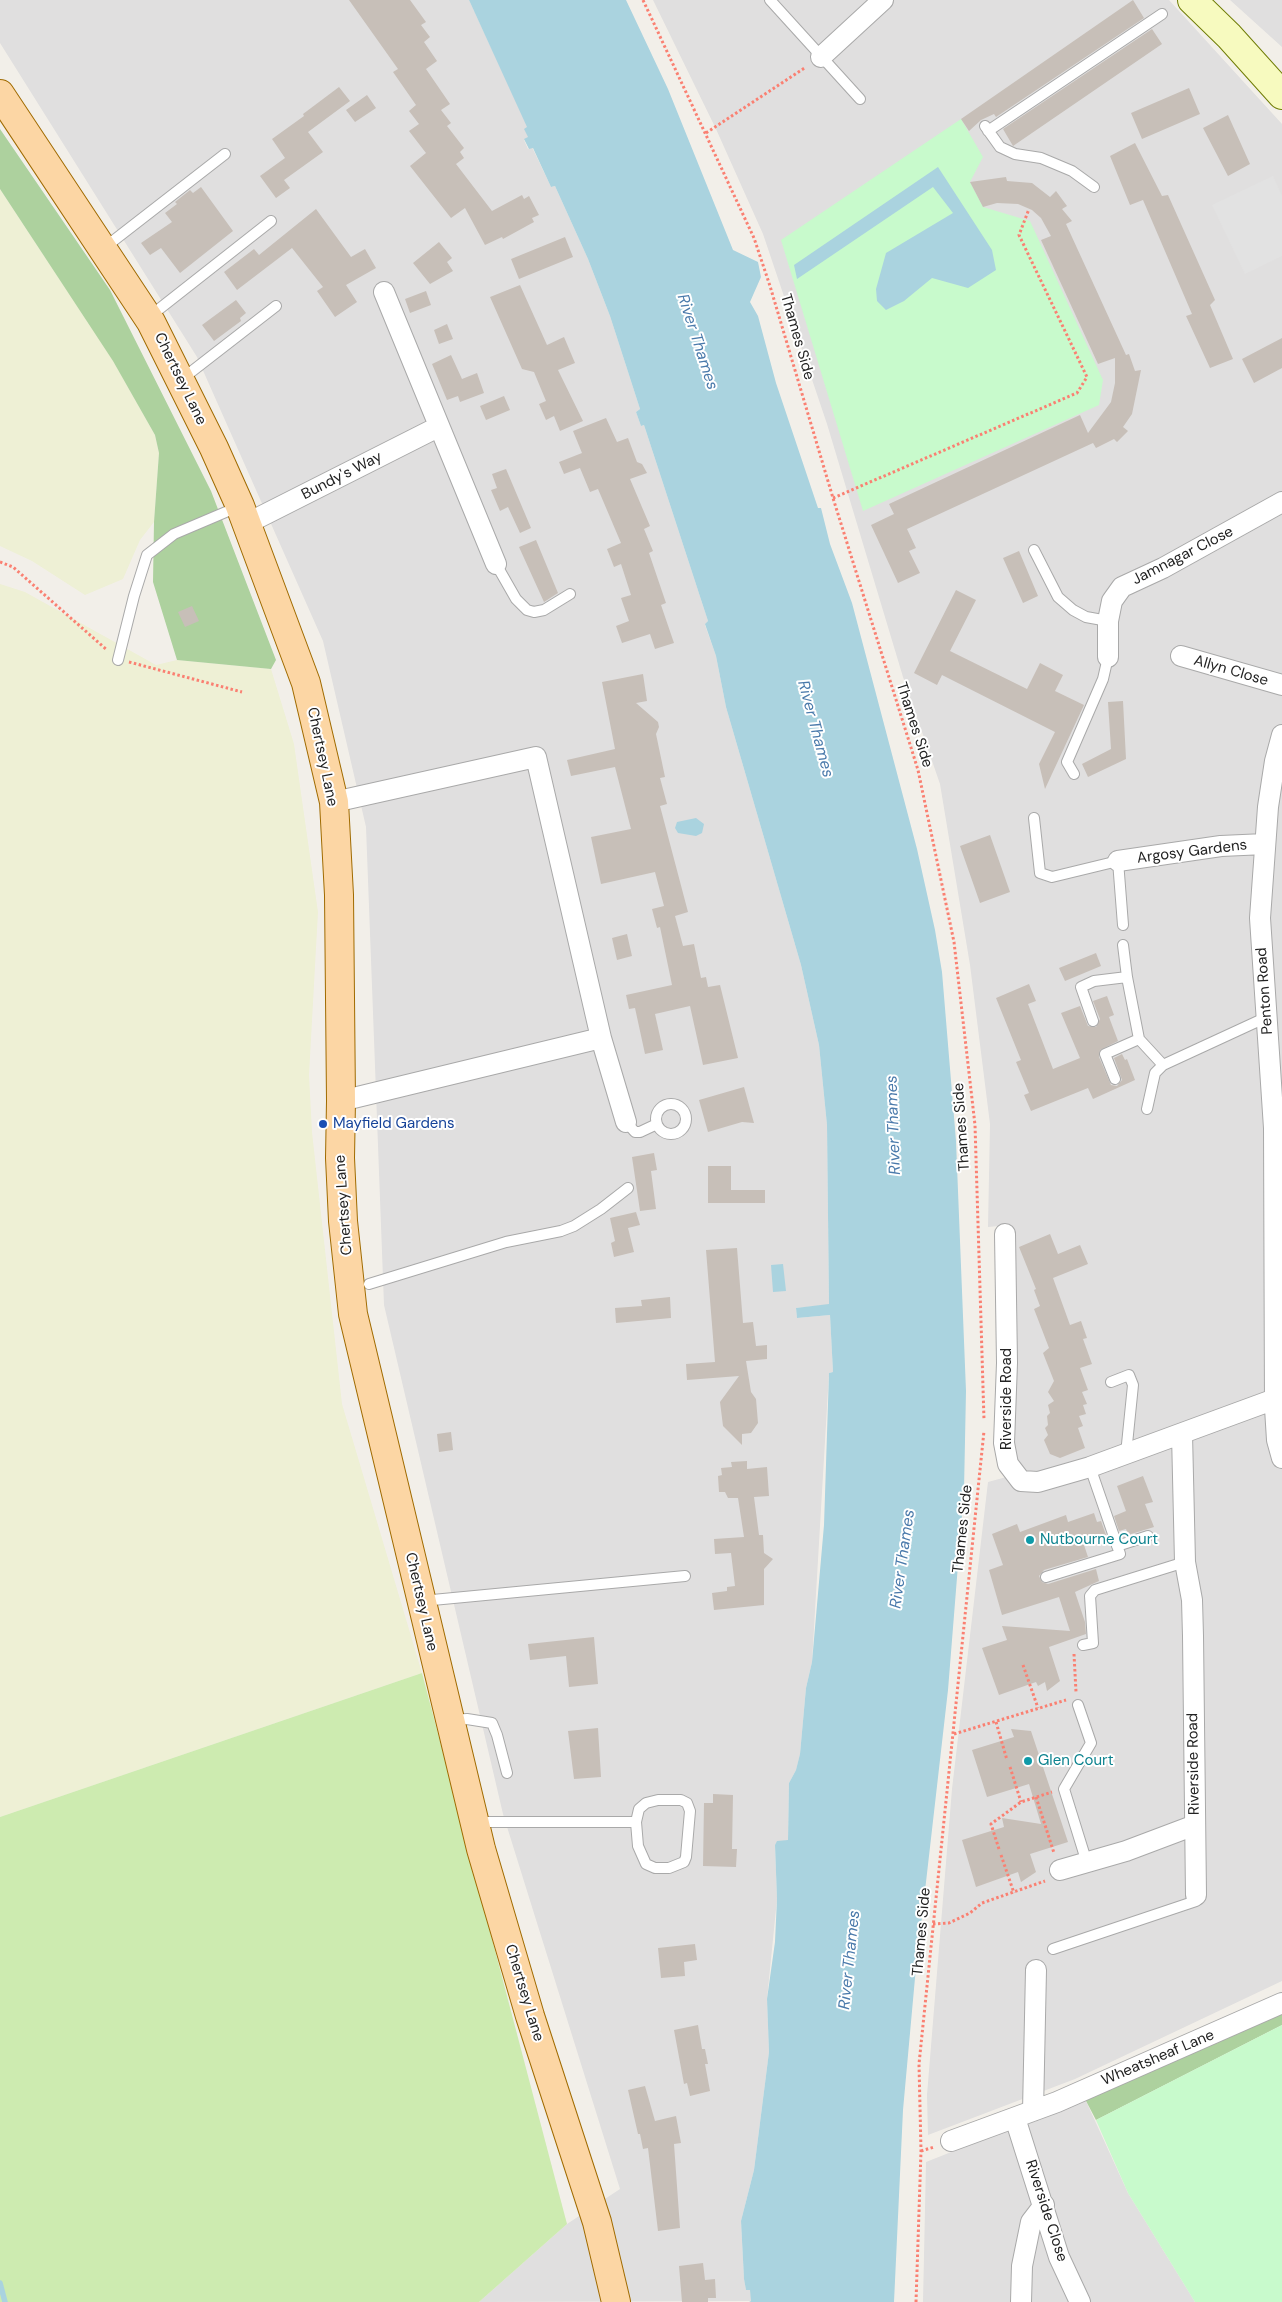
<!DOCTYPE html>
<style>
body{margin:0}
canvas{display:block;background:#f2efe9}
</style>
<canvas width="1282" height="2302"></canvas>
<script>
const c = document.querySelector('canvas').getContext('2d');
c.lineJoin = 'round';
function fill(path, color) { c.fillStyle = color; c.fill(path, 'evenodd'); }
const toPath = rows => new Path2D(rows.map(r => 'M' + r).join(''));
function trace(path, color, width, dash) { c.strokeStyle = color; c.lineWidth = width; c.lineCap = dash ? 'butt' : 'round'; c.setLineDash(dash || []); c.stroke(path); }
function drawText(font, color, halo, rows, align = 'center') {
  c.font = font + ' "DM Sans",sans-serif'; c.lineWidth = 4; c.setLineDash([]); c.textBaseline = 'middle'; c.strokeStyle = halo; c.fillStyle = color; for (const [text, x, y, turn = 0] of rows) {
    c.save(); c.translate(x, y); c.rotate((+turn || 0) * Math.PI / 180); c.textAlign = isNaN(turn) ? turn : align; if (halo) c.strokeText(text, 0, 0); c.fillText(text, 0, 0); c.restore();
  }
}
const residential = toPath([
 [0,0,469,0,528,127,528,138,524,140,528,149,532,147,551,187,555,186,588,259,610,316,640,409,636,412,641,426,644,425,708,621,705,625,716,656,726,707,801,965,819,1045,827,1125,829,1305,796,1308,797,1318,830,1315,833,1372,829,1373,812,1662,806,1688,800,1754,796,1770,789,1783,788,1840,775,1845,777,1899,767,1999,769,2052,754,2170,741,2221,744,2279,746,2290,750,2289,752,2301,479,2302,567,2224,620,2189,503,1814,384,1305,366,827,323,641,197,357,0,43],
 [653,0,1169,0,1282,124,1282,1981,1075,2079,928,2135,927,2095,952,1789,988,1482,1021,1473,1011,1459,1009,1225,988,1227,990,1124,970,965,940,784,903,677,827,424,763,234,716,129],
 [1230,0,1282,0,1282,47],
 [1085,2099,1128,2193,1195,2302,923,2302,926,2162]
]);
const farmland = toPath([
 [0,189,111,357,155,435,159,453,154,522,140,540,123,579,85,595,32,561,0,546],
 [0,584,25,592,156,665,177,660,271,669,294,744,318,912,309,1075,312,1132,342,1404,422,1673,0,1817]
]);
const grass = toPath([
 [422,1673,567,2224,479,2302,0,2302,0,1817]
]);
const forest = toPath([
 [0,129,110,290,211,491,276,660,271,669,177,660,153,582,154,522,159,453,155,435,113,361,0,189],
 [1282,2014,1282,2025,1096,2120,1085,2099]
]);
const park = toPath([
 [961,119,983,157,970,182,983,207,1030,221,1103,380,1099,405,863,511,781,240],
 [1282,2025,1282,2302,1195,2302,1128,2193,1096,2120]
]);
const parking = toPath([
 [1273,176,1282,196,1282,256,1245,274,1212,205]
]);
const water = toPath([
 [469,0,626,0,668,89,733,250,758,262,761,277,750,302,758,316,776,383,818,508,821,508,830,544,852,603,917,849,935,930,942,972,956,1141,966,1391,964,1490,948,1690,915,1978,903,2110,894,2302,749,2302,751,2301,750,2290,746,2290,744,2279,741,2221,754,2170,769,2052,767,1999,775,1942,777,1899,775,1845,777,1841,788,1840,789,1783,796,1770,800,1754,806,1688,812,1662,824,1525,829,1373,833,1372,830,1315,797,1318,796,1308,829,1304,827,1125,819,1045,801,965,726,707,716,656,705,624,708,621,644,425,641,426,636,412,640,409,610,316,588,259,555,186,551,187,533,148,529,149,524,139,528,137,524,129,527,127],
 [938,167,992,250,996,270,968,288,932,278,904,301,886,310,877,301,876,289,886,253,953,213,933,187,797,279,794,265],
 [696,818,704,824,702,833,696,836,678,833,675,828,677,822],
 [783,1264,786,1291,773,1292,771,1265]
]);
const stream = toPath([
 [0,2283,5,2302]
]);
const building = toPath([
 [349,0,410,0,426,22,421,25,430,37,424,42,437,61,426,69,450,104,441,110,451,123,447,126,464,148,460,152,464,158,456,164,492,211,522,195,524,199,529,196,539,215,532,218,534,222,503,239,502,237,485,245,465,208,451,218,410,166,426,153,409,131,419,124,409,111,416,105,393,72,398,69],
 [1133,0,1144,18,996,117,994,114,981,120,969,131,961,119],
 [1152,29,1162,44,1013,146,1003,129],
 [339,87,350,101,308,132,323,152,284,180,290,188,276,198,260,176,285,158,272,139,304,116,303,114],
 [1189,88,1200,114,1142,139,1131,113],
 [367,95,376,108,355,122,346,110],
 [1228,115,1250,164,1228,176,1203,128],
 [1135,143,1162,196,1168,195,1215,300,1210,305,1233,359,1210,368,1186,316,1192,314,1143,200,1130,205,1110,156],
 [1006,177,1007,181,1032,183,1050,197,1056,191,1067,206,1062,209,1072,221,1066,224,1126,355,1129,354,1135,371,1141,370,1132,414,1123,427,1128,431,1117,442,1114,439,1096,448,1093,443,907,529,916,548,909,551,920,573,898,583,871,525,894,514,889,504,1080,415,1088,433,1111,402,1115,383,1115,358,1098,364,1041,240,1051,236,1041,218,1032,210,1018,204,997,203,983,207,970,182],
 [201,187,233,231,180,273,161,248,150,255,141,243,172,222,165,213,177,204,175,202,190,190,193,193],
 [316,209,351,257,365,249,376,268,346,285,357,302,335,317,317,291,323,287,292,248,237,290,224,272,254,249,259,255],
 [565,237,573,257,519,279,511,259],
 [439,242,452,258,447,262,453,271,430,284,413,263],
 [520,285,547,345,564,337,575,363,558,370,583,421,560,431,554,416,546,420,539,404,546,401,534,372,522,369,490,297],
 [426,291,431,305,410,313,405,299],
 [236,300,246,313,240,318,241,321,214,341,202,325],
 [447,324,453,339,439,344,434,330],
 [1282,338,1282,368,1254,383,1242,359],
 [451,355,462,379,477,373,484,393,460,402,458,396,447,400,432,364],
 [504,396,510,410,486,420,480,406],
 [606,418,617,442,628,438,637,462,642,464,647,473,630,479,650,526,644,529,653,551,649,553,666,603,661,605,674,643,655,649,650,634,622,643,616,626,629,621,621,598,631,595,621,564,614,567,607,549,621,543,598,489,590,492,580,468,564,474,559,462,582,453,573,431],
 [506,469,531,528,520,533,508,507,500,511,491,490,497,488,492,474],
 [536,540,558,593,544,602,519,547],
 [1019,551,1038,596,1023,603,1003,558],
 [956,590,976,600,950,651,1027,689,1040,663,1063,675,1055,691,1084,705,1045,789,1039,764,1055,732,942,675,937,685,914,673],
 [192,606,199,621,185,627,178,612],
 [643,674,647,701,636,703,658,722,659,727,656,734,665,777,660,778,667,804,660,806,688,912,675,916,683,946,694,944,701,978,706,977,708,987,720,985,738,1058,703,1065,690,1006,655,1014,663,1050,645,1054,635,1008,629,1009,626,995,672,985,660,927,657,928,652,909,664,906,655,872,601,884,591,837,631,829,615,767,571,776,567,760,615,749,602,682],
 [1123,701,1126,759,1088,777,1082,764,1111,749,1108,702],
 [990,835,1010,892,980,903,960,846],
 [627,934,632,956,617,960,612,938],
 [1096,953,1101,966,1065,981,1059,968],
 [1029,984,1036,1001,1028,1004,1053,1069,1080,1058,1061,1013,1080,1006,1088,1026,1096,1027,1100,1019,1093,1001,1107,996,1114,1015,1109,1017,1118,1041,1100,1050,1099,1057,1111,1085,1117,1086,1122,1080,1114,1058,1122,1054,1125,1060,1127,1059,1135,1080,1093,1099,1088,1088,1031,1111,1024,1095,1029,1093,1016,1062,1021,1060,996,998],
 [744,1087,754,1123,742,1122,708,1132,699,1100],
 [654,1153,657,1170,651,1171,656,1209,640,1211,632,1157],
 [708,1166,731,1166,731,1190,765,1190,765,1203,708,1203],
 [636,1212,640,1225,628,1228,634,1252,614,1257,611,1243,615,1241,610,1218],
 [1050,1234,1058,1254,1080,1245,1088,1264,1053,1278,1070,1325,1081,1321,1087,1338,1083,1339,1092,1364,1080,1368,1088,1390,1082,1392,1087,1404,1083,1405,1086,1414,1079,1416,1083,1426,1078,1428,1085,1448,1060,1458,1050,1454,1044,1440,1048,1435,1045,1428,1048,1425,1047,1416,1050,1413,1048,1405,1054,1401,1048,1392,1054,1381,1043,1353,1049,1348,1034,1309,1040,1306,1034,1290,1036,1289,1019,1247],
 [737,1248,743,1323,753,1322,756,1346,767,1345,767,1359,746,1361,751,1392,756,1399,758,1423,751,1433,742,1434,742,1445,723,1426,720,1402,739,1376,687,1380,686,1364,715,1362,706,1250],
 [670,1297,671,1318,616,1323,615,1308,642,1306,641,1300],
 [451,1432,453,1450,439,1452,437,1434],
 [747,1461,747,1469,767,1467,769,1496,754,1497,759,1535,763,1535,764,1553,773,1559,764,1569,764,1605,714,1610,712,1593,727,1591,727,1587,735,1586,731,1553,715,1554,714,1539,744,1537,738,1498,728,1498,725,1492,719,1492,718,1476,722,1475,721,1468,732,1467,731,1462],
 [1143,1476,1153,1502,1145,1504,1154,1527,1128,1535,1126,1529,1119,1531,1114,1516,1126,1511,1117,1486],
 [1094,1513,1097,1522,1101,1521,1106,1535,1083,1542,1088,1557,1044,1570,1039,1576,1042,1582,1048,1584,1096,1569,1099,1581,1075,1592,1085,1622,1086,1634,1049,1647,1060,1681,1047,1691,1045,1682,1038,1686,1036,1682,999,1695,982,1648,1007,1640,1002,1626,1070,1631,1059,1597,1002,1615,989,1570,1003,1565,992,1534,1017,1524,1020,1532,1066,1515,1068,1522],
 [594,1637,598,1684,569,1687,566,1656,530,1660,528,1644],
 [598,1728,601,1777,574,1779,568,1731],
 [1011,1729,1031,1731,1068,1842,1030,1854,1036,1872,1021,1882,1018,1872,976,1887,962,1840,1004,1827,1002,1818,1041,1824,1029,1784,987,1797,972,1750,1014,1737],
 [713,1794,733,1795,732,1849,737,1849,736,1867,703,1866,704,1803,713,1803],
 [695,1944,697,1960,684,1962,685,1976,661,1978,658,1948],
 [698,2025,702,2049,705,2049,708,2064,705,2064,710,2091,690,2096,687,2083,684,2084,674,2030],
 [645,2086,655,2121,676,2116,681,2143,674,2144,680,2228,658,2231,648,2148,643,2149,640,2134,638,2134,628,2090],
 [703,2263,705,2280,715,2279,716,2298,708,2298,708,2302,682,2302,679,2266]
]);
const path = toPath([
 [643,0,754,238,770,286,833,498,918,770,954,942,975,1125,984,1420],
 [706,133,806,67],
 [833,498,1077,393,1087,377,1019,235,1029,209],
 [0,562,13,567,107,650],
 [129,662,242,692],
 [1074,1654,1076,1692],
 [1023,1665,1038,1708],
 [996,1722,1007,1760],
 [954,1734,1066,1700],
 [1010,1767,1021,1802],
 [1036,1797,1054,1853],
 [999,1849,991,1824,1021,1802,1052,1792],
 [1001,1855,1014,1893],
 [933,1924,949,1923,970,1913,982,1903,1045,1881],
 [921,2151,934,2147],
 [916,2302,921,2151,919,2064,984,1431]
]);
const lane = toPath([
 [770,0,860,99],
 [985,126,1000,147,1015,154,1041,158,1072,171,1094,187],
 [988,131,1162,14],
 [104,248,225,154],
 [149,317,271,221],
 [182,379,276,306],
 [1034,550,1058,597,1073,610,1086,617,1108,621],
 [496,564,516,599,527,610,534,612,544,610,570,594],
 [118,660,134,596,147,555,174,534,240,506],
 [1074,774,1067,762,1103,679,1108,657],
 [1034,818,1040,873,1052,877,1118,861,1123,925],
 [1123,945,1127,977],
 [1093,1021,1081,987,1094,981,1127,977,1139,1039,1163,1065,1267,1017],
 [1115,1079,1105,1054,1139,1039],
 '656 1119a15 15 0 1 1 30 0a15 15 0 1 1-30 0Z',
 [1147,1109,1155,1073,1163,1065],
 [626,1122,635,1132,640,1132,657,1124],
 [369,1284,506,1242,561,1231,574,1226,601,1209,628,1188],
 [1111,1382,1129,1375,1133,1385,1126,1454],
 [1117,1546,1148,1536],
 [1046,1577,1120,1554,1090,1467],
 [422,1601,685,1576],
 [1083,1645,1093,1643,1090,1596,1095,1590,1185,1562],
 [1078,1705,1091,1743,1064,1789,1087,1863],
 [450,1720,467,1719,492,1723,497,1735,507,1773],
 [475,1822,636,1822,639,1809,646,1803,658,1800,681,1800,687,1803,690,1811,686,1857,684,1862,669,1868,655,1868,646,1864,638,1846,636,1822],
 [1053,1949,1196,1901,1196,1895]
]);
const street = toPath([
 [821,57,883,0],
 [384,292,496,564],
 [246,524,438,427],
 [1181,656,1282,685],
 [1108,657,1108,621,1112,601,1122,587,1163,568,1282,502],
 [1282,735,1275,761,1268,807,1260,918,1274,1128,1275,1408,1277,1440,1282,1458],
 [334,802,536,757,601,1038,341,1101],
 [1118,861,1221,846,1265,844],
 [601,1038,626,1122],
 [1005,1234,1007,1363,1004,1443,1008,1464,1021,1481,1038,1482,1090,1467,1275,1399],
 [1182,1434,1185,1562,1192,1600,1193,1636,1196,1895],
 [1060,1870,1126,1851,1195,1825],
 [1033,2111,1036,1970],
 [1015,2118,1059,2257,1080,2302],
 [951,2141,1057,2102,1282,2003],
 [1021,2302,1022,2266,1031,2222,1044,2205]
]);
const secondary = toPath([
 [1192,0,1229,36,1282,95]
]);
const primary = toPath([
 [0,94,151,322,214,448,240,506,306,683,334,802,339,895,341,1101,340,1158,343,1221,353,1314,481,1849,530,2016,597,2222,616,2302]
]);
const markers = [
 [323,1124,5,"#1a4fb4"],
 [1030,1540,5,"#0f9aa8"],
 [1028,1761,5,"#0f9aa8"]
];
const streetNames = [
 ["Thames Side",797,337,74],
 ["Chertsey Lane",180,379,64],
 ["Bundy's Way",342,476,-27],
 ["Jamnagar Close",1183,556,-27],
 ["Allyn Close",1231,671,16],
 ["Thames Side",914,725,72],
 ["Chertsey Lane",322,757,78],
 ["Argosy Gardens",1192,852,-7],
 ["Penton Road",1265,991,-94],
 ["Thames Side",962,1127,-94],
 ["Chertsey Lane",344,1205,-94],
 ["Riverside Road",1007,1399,-90],
 ["Thames Side",963,1529,-84],
 ["Chertsey Lane",421,1602,77],
 ["Riverside Road",1194,1764,-91],
 ["Thames Side",922,1932,-85],
 ["Chertsey Lane",524,1993,73],
 ["Wheatsheaf Lane",1158,2058,-23],
 ["Riverside Close",1046,2211,72]
];
const transitNames = [
 ["Mayfield Gardens",333,1124]
];
const cultureNames = [
 ["Nutbourne Court",1040,1540],
 ["Glen Court",1038,1761]
];
const waterNames = [
 ["River Thames",697,342,72],
 ["River Thames",815,729,75],
 ["River Thames",894,1125,-92],
 ["River Thames",903,1559,-82],
 ["River Thames",850,1960,-84]
];
fill(residential, '#e0dfdf');
fill(farmland, '#eef0d5');
fill(grass, '#cdebb0');
fill(forest, '#add19e');
fill(park, '#c8facc');
fill(parking, '#e2e2e2');
fill(water, '#aad3df');
trace(stream, '#aad3df', 5.5);
fill(building, '#c7bfb8');
trace(lane, '#a9a9a9', 12);
trace(street, '#a9a9a9', 22);
trace(secondary, '#707d05', 30);
trace(primary, '#a06b00', 30);
trace(path, '#fa8072', 3, [2.5, 2.5]);
trace(lane, '#fff', 10);
trace(street, '#fff', 20);
trace(secondary, '#f7fabf', 28);
trace(primary, '#fcd6a4', 28);
for (const [x, y, r, color] of markers) { const dot = new Path2D(); dot.arc(x, y, r, 0, 2 * Math.PI); c.fillStyle = color; c.fill(dot); trace(dot, '#fff', 2); }
drawText('15px', '#222', '#fff', streetNames);
drawText('15px', '#164399', '#fff', transitNames, 'left');
drawText('15px', '#0d838f', '#fff', cultureNames, 'left');
drawText('italic 16px', '#4a7aab', '#fff', waterNames);
</script>
